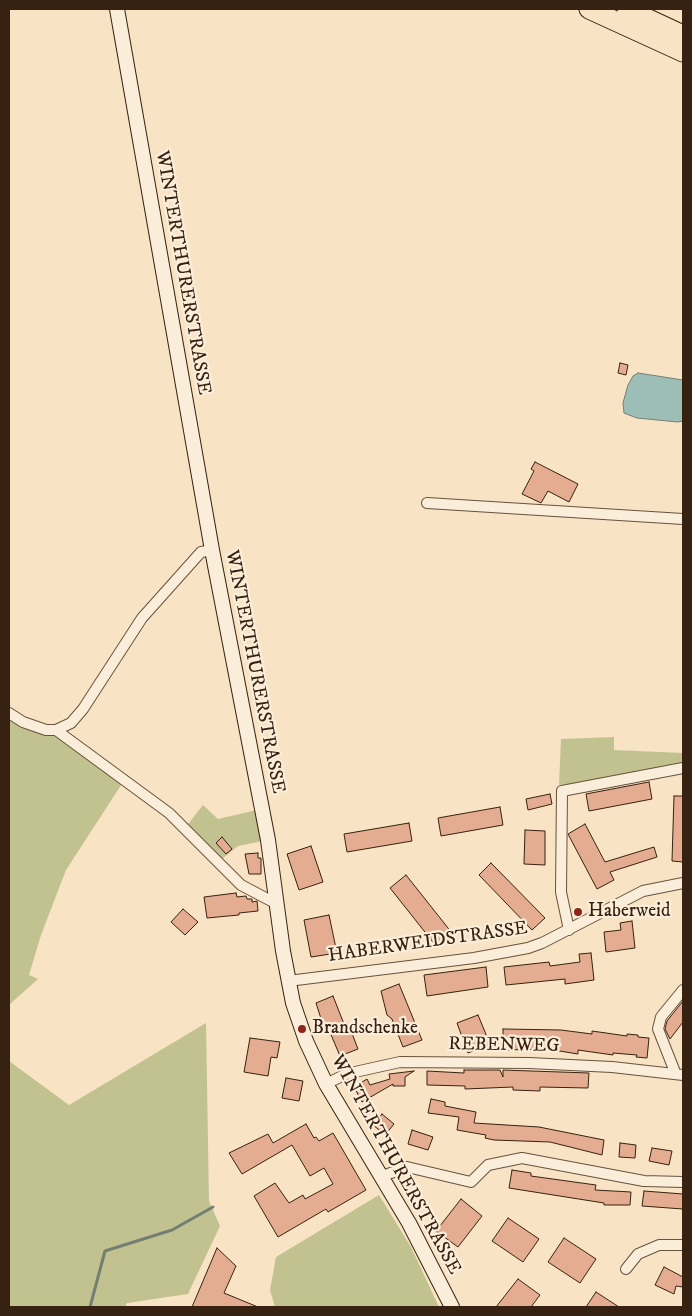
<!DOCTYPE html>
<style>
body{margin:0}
#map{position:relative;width:692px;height:1316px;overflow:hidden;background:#f8e4c4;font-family:"IM FELL DW Pica",serif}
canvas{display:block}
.frame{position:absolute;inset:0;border:10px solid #372110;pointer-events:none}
</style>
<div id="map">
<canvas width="692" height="1316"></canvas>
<div class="frame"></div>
</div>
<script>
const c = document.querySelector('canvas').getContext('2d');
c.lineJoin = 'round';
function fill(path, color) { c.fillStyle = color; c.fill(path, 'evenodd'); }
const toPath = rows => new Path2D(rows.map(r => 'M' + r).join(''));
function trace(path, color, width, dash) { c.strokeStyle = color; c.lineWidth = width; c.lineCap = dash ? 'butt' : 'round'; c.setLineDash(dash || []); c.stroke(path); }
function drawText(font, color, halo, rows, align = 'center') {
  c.font = font + ' "IM FELL DW Pica",serif'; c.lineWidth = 4.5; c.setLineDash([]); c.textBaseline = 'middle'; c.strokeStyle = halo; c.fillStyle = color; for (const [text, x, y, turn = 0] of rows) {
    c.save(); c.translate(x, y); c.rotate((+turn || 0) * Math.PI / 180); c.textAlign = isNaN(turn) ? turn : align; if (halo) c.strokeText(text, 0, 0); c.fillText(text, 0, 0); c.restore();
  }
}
const green = toPath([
 [9,713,56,730,125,779,66,870,41,935,29,975,38,979,9,1005],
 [614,737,614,750,683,753,683,768,613,781,559,785,561,739],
 [203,805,218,819,261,809,268,840,238,846,217,863,185,828],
 [206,1023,209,1201,220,1226,188,1294,127,1303,125,1307,9,1307,9,1061,69,1105],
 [379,1195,411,1247,439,1307,275,1307,270,1290,276,1257]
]);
const water = toPath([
 [638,373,683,380,683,421,678,422,637,418,624,413,623,403,628,385,633,376,638,373]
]);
const stream = toPath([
 [90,1307,105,1251,172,1230,213,1207]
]);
const building = toPath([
 [620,363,628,365,626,375,618,373,620,363],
 [535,462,578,484,569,502,548,491,541,503,522,494,534,471,531,469,535,462],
 [649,782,652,799,589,811,586,794,649,782],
 [550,794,552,804,528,810,526,799,550,794],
 [674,796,683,796,683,862,672,861,674,796],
 [500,807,503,825,441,836,438,818,500,807],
 [409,823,412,841,347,852,344,834,409,823],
 [585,824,605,862,654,847,657,857,610,872,614,880,597,889,568,834,585,824],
 [525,830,545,831,545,865,524,864,525,830],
 [222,837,232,849,226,854,216,843,222,837],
 [311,846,323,882,299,890,287,854,311,846],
 [258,853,258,858,261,858,261,874,249,874,245,854,258,853],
 [491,863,545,918,532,930,479,875,491,863],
 [406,875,452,933,436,946,390,888,406,875],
 [236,893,237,897,246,896,247,899,252,899,252,902,257,901,258,911,239,913,239,915,207,918,204,897,236,893],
 [183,909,198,922,185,935,171,922,183,909],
 [329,915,337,953,311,957,304,920,329,915],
 [632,921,635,948,606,952,604,932,621,930,620,923,632,921],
 [591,953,594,980,565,984,565,979,506,985,504,967,549,962,550,966,580,962,579,954,591,953],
 [486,967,488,987,427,996,424,975,486,967],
 [399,984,422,1040,403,1047,392,1019,387,1015,381,991,399,984],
 [333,996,344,1024,348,1023,358,1049,340,1056,329,1030,327,1030,324,1024,323,1025,316,1003,333,996],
 [683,1001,683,1022,670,1039,665,1029,667,1021,683,1001],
 [478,1015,490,1044,468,1053,457,1023,478,1015],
 [503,1029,561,1030,592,1034,592,1031,627,1036,627,1034,638,1035,638,1037,649,1038,647,1058,636,1057,637,1055,613,1053,613,1055,578,1050,578,1054,547,1049,503,1050,503,1029],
 [250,1038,280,1042,277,1058,271,1057,268,1076,244,1072,250,1038],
 [464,1070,500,1070,503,1077,503,1070,589,1073,588,1088,540,1087,540,1091,513,1090,513,1087,465,1089,465,1086,427,1085,427,1071,464,1073,464,1070],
 [414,1071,405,1077,405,1086,393,1086,393,1084,362,1102,354,1087,367,1079,370,1085,390,1079,389,1074,414,1071],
 [286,1078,303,1081,299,1101,282,1098,286,1078],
 [431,1099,445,1102,445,1106,476,1112,474,1123,539,1127,604,1140,602,1155,550,1142,494,1140,485,1138,486,1135,457,1130,459,1117,428,1113,431,1099],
 [382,1114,394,1124,385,1135,373,1125,382,1114],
 [306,1124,314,1138,316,1137,319,1141,333,1133,366,1190,328,1212,326,1209,278,1237,254,1196,275,1183,289,1203,303,1195,305,1199,333,1184,324,1168,310,1176,292,1145,242,1174,229,1153,268,1134,273,1143,306,1124],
 [412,1130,433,1137,428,1150,408,1144,412,1130],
 [620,1143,636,1145,635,1158,619,1157,620,1143],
 [652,1148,672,1151,669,1165,649,1161,652,1148],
 [512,1170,531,1173,531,1176,596,1185,595,1190,631,1192,630,1205,604,1205,604,1203,509,1188,512,1170],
 [644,1191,683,1194,683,1209,642,1206,644,1191],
 [461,1199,482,1216,458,1247,436,1231,461,1199],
 [508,1218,539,1239,523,1262,492,1241,508,1218],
 [564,1238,596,1259,580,1283,548,1262,564,1238],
 [217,1248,236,1266,224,1293,258,1307,192,1307,217,1248],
 [664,1267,683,1277,683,1287,676,1286,674,1294,655,1285,664,1267],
 [518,1279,540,1295,531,1307,496,1307,518,1279],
 [596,1292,619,1307,586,1307,596,1292]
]);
const street = toPath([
 [427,503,683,519],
 [9,713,23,722,46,730,56,730,71,723,83,709,142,618,201,552,212,550],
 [56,730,169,813,241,885,277,904],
 [569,930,561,892,562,791,683,768],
 [288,981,474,958,528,948,542,943,643,891,683,883],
 [675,1072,658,1029,661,1017,683,990],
 [326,1084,346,1074,400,1062,529,1063,612,1067,683,1075],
 [380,1177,407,1167,471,1182,488,1165,522,1158,644,1181,683,1182],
 [626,1269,638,1254,659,1245,683,1245]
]);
const secondary = toPath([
 [117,9,212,550,268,840,283,951,293,1003,306,1041,326,1084,409,1223,452,1307]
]);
const highway = toPath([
 [589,9,683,52],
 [627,9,683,35]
]);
const markers = [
 [578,912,5,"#8f2418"],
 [302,1029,5,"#8f2418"]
];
const streetNames = [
 ["WINTERTHURERSTRASSE",182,273,80],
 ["WINTERTHURERSTRASSE",254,672,79],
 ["HABERWEIDSTRASSE",428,943,-8],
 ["REBENWEG",504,1046,1],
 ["WINTERTHURERSTRASSE",395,1165,61]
];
const poiNames = [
 ["Haberweid",588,912],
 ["Brandschenke",312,1029]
];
fill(green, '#c2c291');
fill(water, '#9dbeb6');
trace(water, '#747f74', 1);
trace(stream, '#747f74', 3);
fill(building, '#e4ac90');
trace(building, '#372110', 1);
trace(street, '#67523d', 12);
trace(secondary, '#372110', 16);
trace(highway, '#372110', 21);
trace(street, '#faedd9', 10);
trace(secondary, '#faedd9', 14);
trace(highway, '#f8e4c4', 19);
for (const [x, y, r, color] of markers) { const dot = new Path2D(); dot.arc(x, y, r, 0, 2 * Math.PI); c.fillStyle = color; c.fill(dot); trace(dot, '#faedd9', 2); }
drawText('19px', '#372110', '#faedd9', streetNames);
drawText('19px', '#372110', '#faedd9', poiNames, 'left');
</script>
